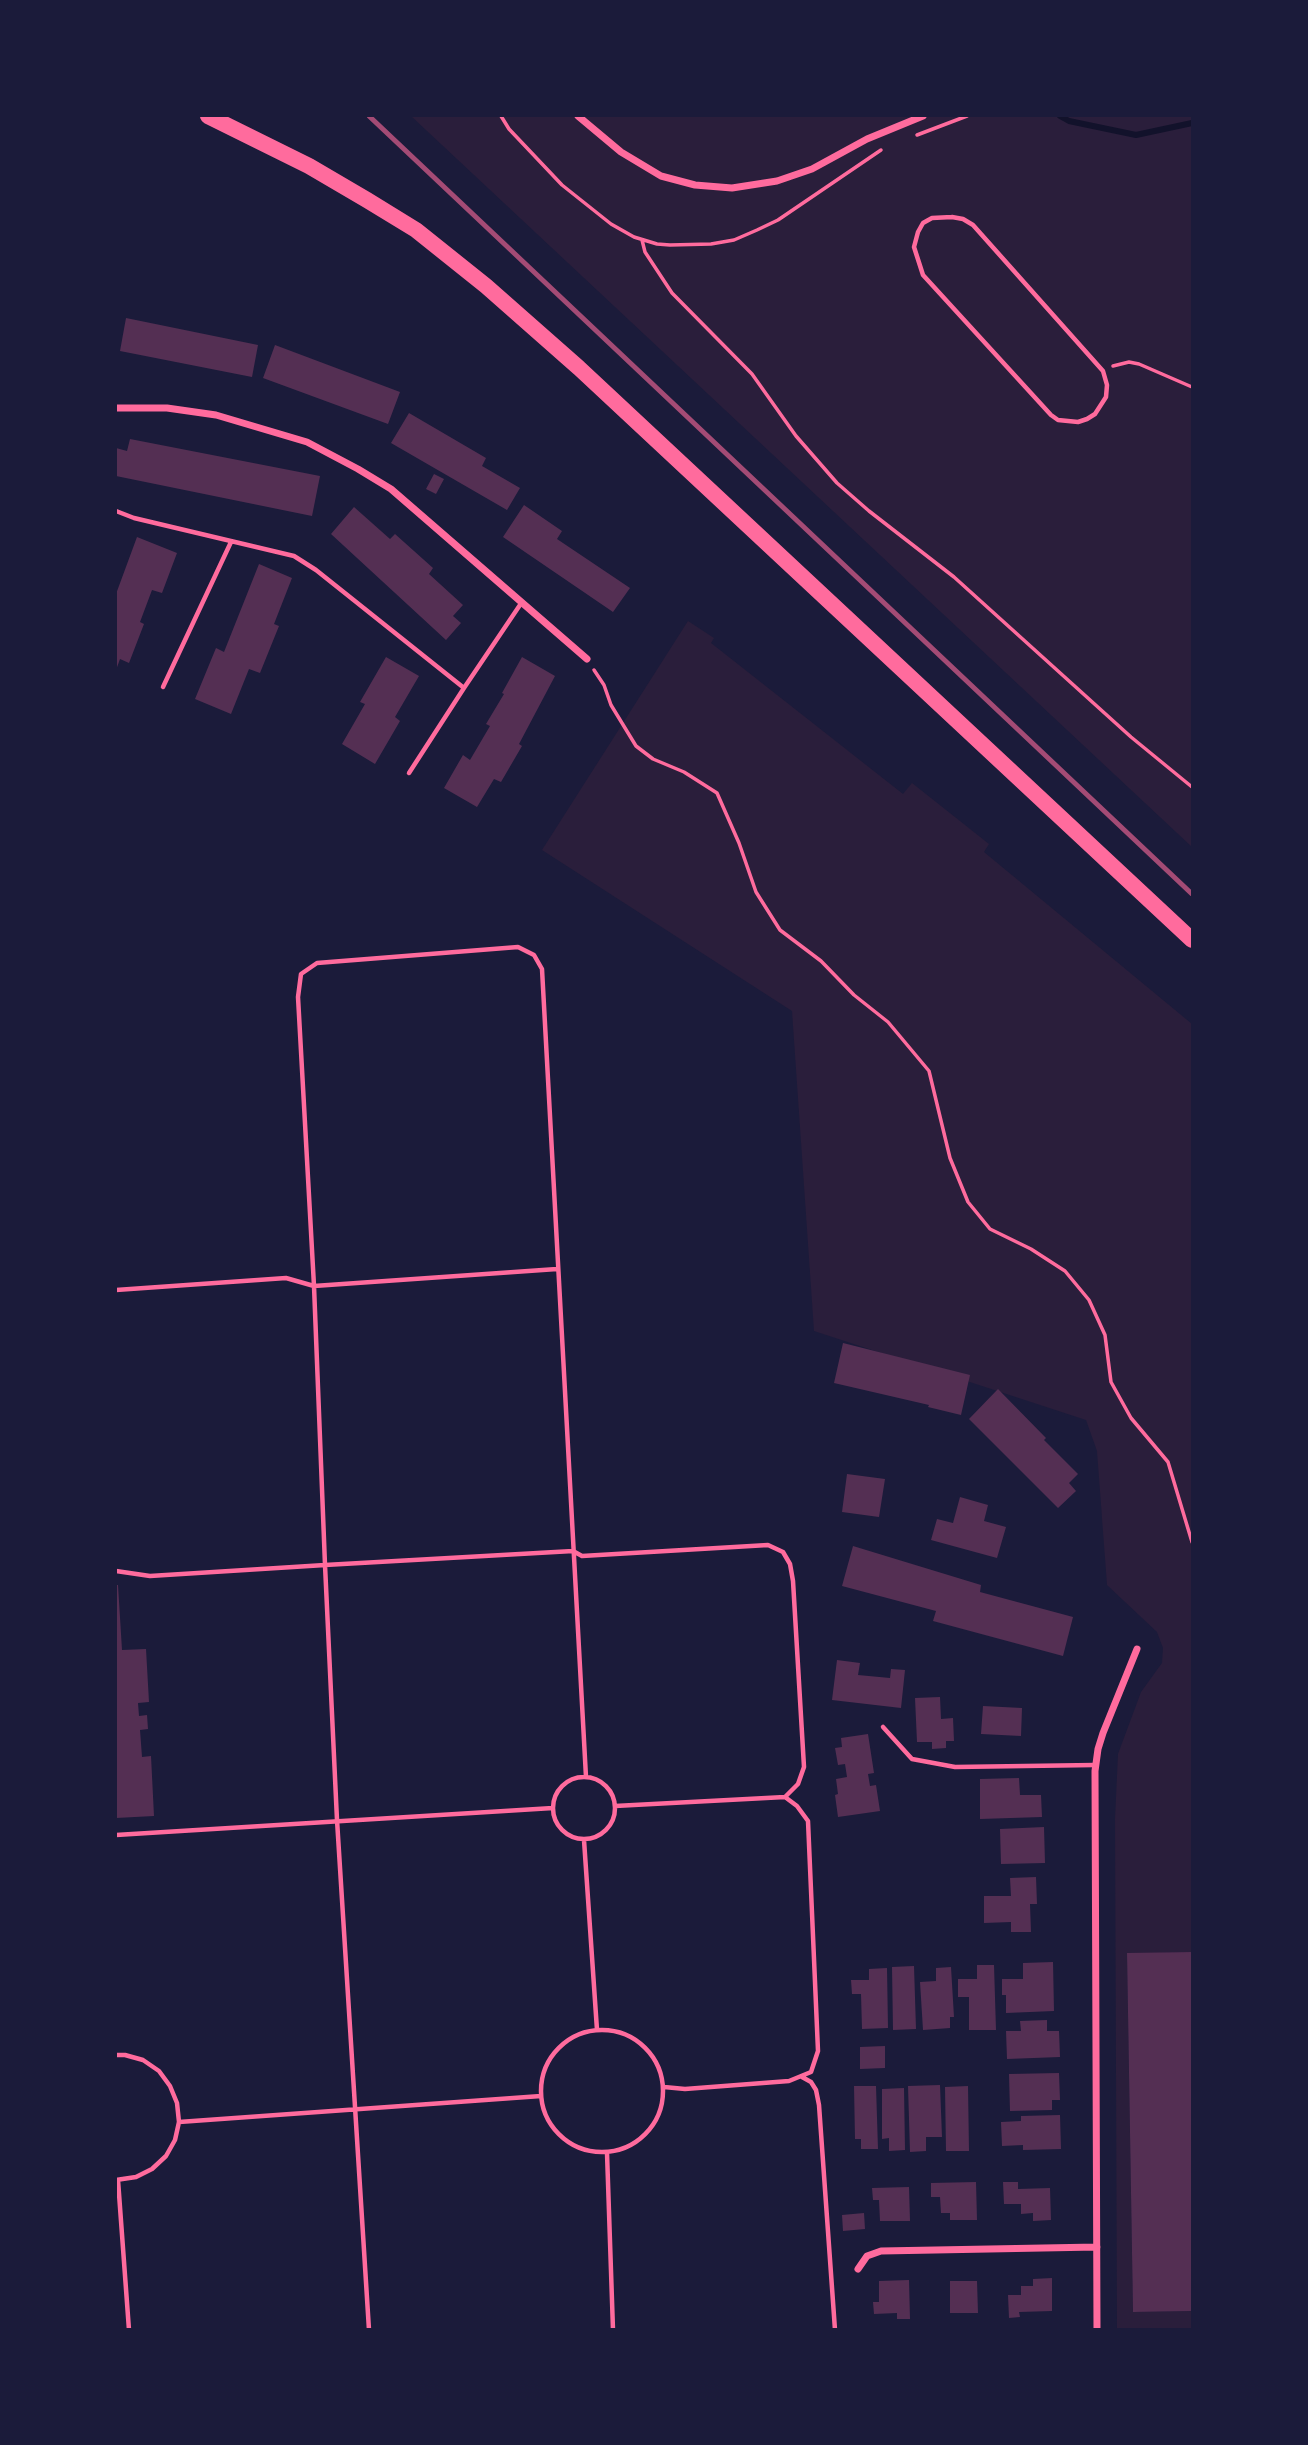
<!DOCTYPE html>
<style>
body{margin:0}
#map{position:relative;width:1308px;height:2445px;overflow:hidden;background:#1b1b3a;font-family:"Asap Condensed",sans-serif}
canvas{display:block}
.frame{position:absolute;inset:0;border:117px solid #1b1b3a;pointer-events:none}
</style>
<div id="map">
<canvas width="1308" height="2445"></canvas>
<div class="frame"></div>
</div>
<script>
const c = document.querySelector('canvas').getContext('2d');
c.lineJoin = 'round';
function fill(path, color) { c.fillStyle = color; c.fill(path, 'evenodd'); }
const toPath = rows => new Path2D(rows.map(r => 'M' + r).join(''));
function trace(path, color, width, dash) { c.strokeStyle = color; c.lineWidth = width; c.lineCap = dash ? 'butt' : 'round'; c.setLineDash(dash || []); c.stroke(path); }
const green = toPath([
 [411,116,1192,116,1192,847,818,497],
 [688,621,714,638,711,643,903,794,912,783,989,844,984,852,1192,1024,1192,1952,1127,1954,1133,2312,1192,2311,1192,2329,1117,2329,1115,1819,1118,1754,1141,1692,1162,1663,1163,1648,1157,1632,1107,1585,1097,1451,1086,1420,814,1331,792,1011,542,850]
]);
const stream = toPath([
 [1060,116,1069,121,1136,135,1192,123]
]);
const building = toPath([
 [126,318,258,345,252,377,120,351],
 [275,345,400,392,388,424,263,378],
 [409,413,486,458,482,466,520,488,507,510,391,443],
 [130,439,320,476,312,516,116,476,116,448,127,451],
 [434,474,444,479,436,494,426,489],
 [524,505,562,531,557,539,630,588,613,612,503,537],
 [354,507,390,539,395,534,433,568,429,574,463,605,453,616,461,623,446,640,331,534],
 [137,537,177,553,162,593,152,590,140,622,144,624,129,663,120,659,116,670,116,594],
 [259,564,292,578,274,624,279,626,260,673,249,669,231,714,195,699,216,648,224,652],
 [386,657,419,676,395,717,400,721,375,764,342,744,365,704,360,702],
 [522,657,555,676,519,744,522,746,501,782,494,779,477,807,444,788,463,755,470,760,490,726,486,724,504,694,502,693],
 [843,1343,970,1375,961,1415,928,1407,929,1405,834,1383],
 [998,1389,1046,1438,1044,1440,1078,1474,1069,1483,1076,1491,1058,1508,969,1419],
 [847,1474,885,1479,879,1517,842,1512],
 [960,1497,988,1505,984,1521,1006,1527,997,1558,931,1540,937,1519,953,1523],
 [853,1546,981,1585,980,1592,1073,1617,1063,1656,933,1621,936,1611,842,1586],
 [116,1585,118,1585,122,1650,146,1649,149,1702,138,1703,139,1716,147,1715,148,1729,140,1730,142,1757,151,1756,154,1816,116,1818],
 [837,1660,860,1663,858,1675,890,1678,891,1669,905,1670,901,1708,832,1700],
 [940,1697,941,1719,953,1718,954,1741,946,1741,946,1748,932,1749,932,1742,917,1742,915,1698],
 [983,1706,1022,1708,1021,1736,981,1734],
 [868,1734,874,1773,868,1774,870,1786,876,1785,880,1811,838,1817,835,1795,838,1794,836,1779,847,1777,845,1764,838,1765,835,1748,842,1747,841,1738],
 [1019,1778,1020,1795,1041,1795,1042,1817,980,1819,980,1779],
 [1044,1827,1045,1863,1001,1864,1000,1829],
 [1036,1877,1037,1904,1030,1904,1031,1932,1011,1932,1011,1922,984,1923,984,1896,1011,1896,1010,1878],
 [1192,1952,1192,2311,1133,2312,1127,1953],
 [1053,1962,1054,2011,1006,2013,1006,1995,1002,1995,1002,1979,1023,1979,1023,1963],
 [977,1965,994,1965,996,2030,969,2030,969,1997,958,1997,958,1979,977,1979],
 [914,1966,916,2029,893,2030,892,1967],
 [951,1967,954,2017,950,2017,950,2028,923,2030,920,1982,936,1981,936,1968],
 [887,1968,888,2028,862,2029,861,1994,852,1994,851,1980,869,1980,869,1969],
 [1047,2020,1047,2031,1059,2031,1060,2057,1007,2059,1006,2031,1021,2031,1020,2021],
 [885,2046,885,2068,860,2069,860,2047],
 [1059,2073,1060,2100,1052,2100,1052,2110,1010,2111,1009,2074],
 [940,2085,942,2137,926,2137,926,2151,910,2152,908,2086],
 [854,2086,876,2086,878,2149,861,2149,861,2139,855,2139],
 [968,2086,969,2151,946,2151,945,2087],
 [904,2088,905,2150,889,2151,889,2138,882,2139,882,2089],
 [1060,2115,1061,2149,1023,2150,1023,2145,1002,2146,1001,2122,1021,2121,1021,2116],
 [976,2182,977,2220,950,2220,950,2213,941,2213,940,2197,931,2197,931,2183],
 [1003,2182,1018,2182,1018,2189,1050,2188,1051,2220,1033,2221,1033,2213,1021,2214,1021,2204,1004,2204],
 [909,2187,910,2221,880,2221,879,2200,873,2200,872,2188],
 [864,2213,865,2229,843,2231,842,2215],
 [1052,2278,1052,2311,1019,2312,1020,2317,1009,2318,1008,2295,1021,2295,1021,2286,1033,2286,1033,2279],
 [909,2280,910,2319,897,2319,897,2313,874,2314,873,2302,879,2302,879,2281],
 [950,2281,977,2281,978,2313,950,2313]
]);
const path = toPath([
 [501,116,509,129,562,185,611,224,634,237,657,244,670,245,711,244,734,240,757,230,778,220,881,150],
 [917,135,967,116],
 [642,240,645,252,672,293,752,374,796,436,837,483,869,511,954,577,1131,737,1192,787],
 [1113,366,1129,362,1139,364,1192,387],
 [594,670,604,685,611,705,636,746,653,759,684,772,717,793,739,843,756,892,780,930,821,961,854,995,888,1022,929,1071,950,1158,968,1202,990,1229,1031,1249,1065,1271,1089,1300,1105,1335,1111,1382,1131,1418,1168,1462,1192,1542]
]);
const service = toPath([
 [952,217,963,219,973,225,1103,371,1107,385,1106,397,1095,414,1087,419,1078,422,1058,420,1051,415,923,275,914,247,918,232,923,223,932,218,952,217],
 [116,511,134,518,294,556,316,570,464,688,522,602],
 [163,687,231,542],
 [409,773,464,688],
 [116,1290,286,1278,314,1286,557,1269],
 [116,1571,150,1576,325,1565,314,1286,298,997,301,974,317,963,518,947,534,955,542,969,586,1777],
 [883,1727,912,1759,955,1767,1095,1765],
 '553 1808a31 31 0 1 1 62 0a31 31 0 1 1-62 0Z',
 [615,1806,785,1797,797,1806,808,1821,818,2051,811,2072,789,2081,685,2089,664,2087],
 [116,1835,553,1808],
 [584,1840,597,2030],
 '541 2091a61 61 0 1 1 122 0a61 61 0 1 1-122 0Z',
 [116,2055,125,2055,143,2060,159,2071,170,2086,177,2103,179,2122,175,2140,166,2156,152,2169,136,2177,116,2180],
 [802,2077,811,2082,816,2090,819,2105,835,2330],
 [179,2122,541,2096],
 [607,2153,613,2330],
 [118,2180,129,2330],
 [369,2330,337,1820,325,1565,573,1551,582,1556,768,1545,783,1552,790,1564,793,1581,804,1767,798,1784,785,1797]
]);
const minor = toPath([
 [578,116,621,152,661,176,695,185,732,188,777,181,812,169,867,139,923,116],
 [116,408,167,408,216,415,307,442,358,469,391,489,587,659],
 [858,2269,867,2256,881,2251,1097,2247],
 [1097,2330,1095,1771,1098,1749,1103,1733,1137,1649]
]);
const primary = toPath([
 [208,116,309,166,367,200,416,230,486,286,579,368,1192,940]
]);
const rail = toPath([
 [369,116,1192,894]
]);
fill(green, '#2a1e3b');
trace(stream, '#12122b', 6);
fill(building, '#542f53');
trace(path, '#ff6b9d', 3.5);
trace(service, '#ff6b9d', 4.5);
trace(minor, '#ff6b9d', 7);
trace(primary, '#ff6b9d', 16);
trace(rail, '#a44b75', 5);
</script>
